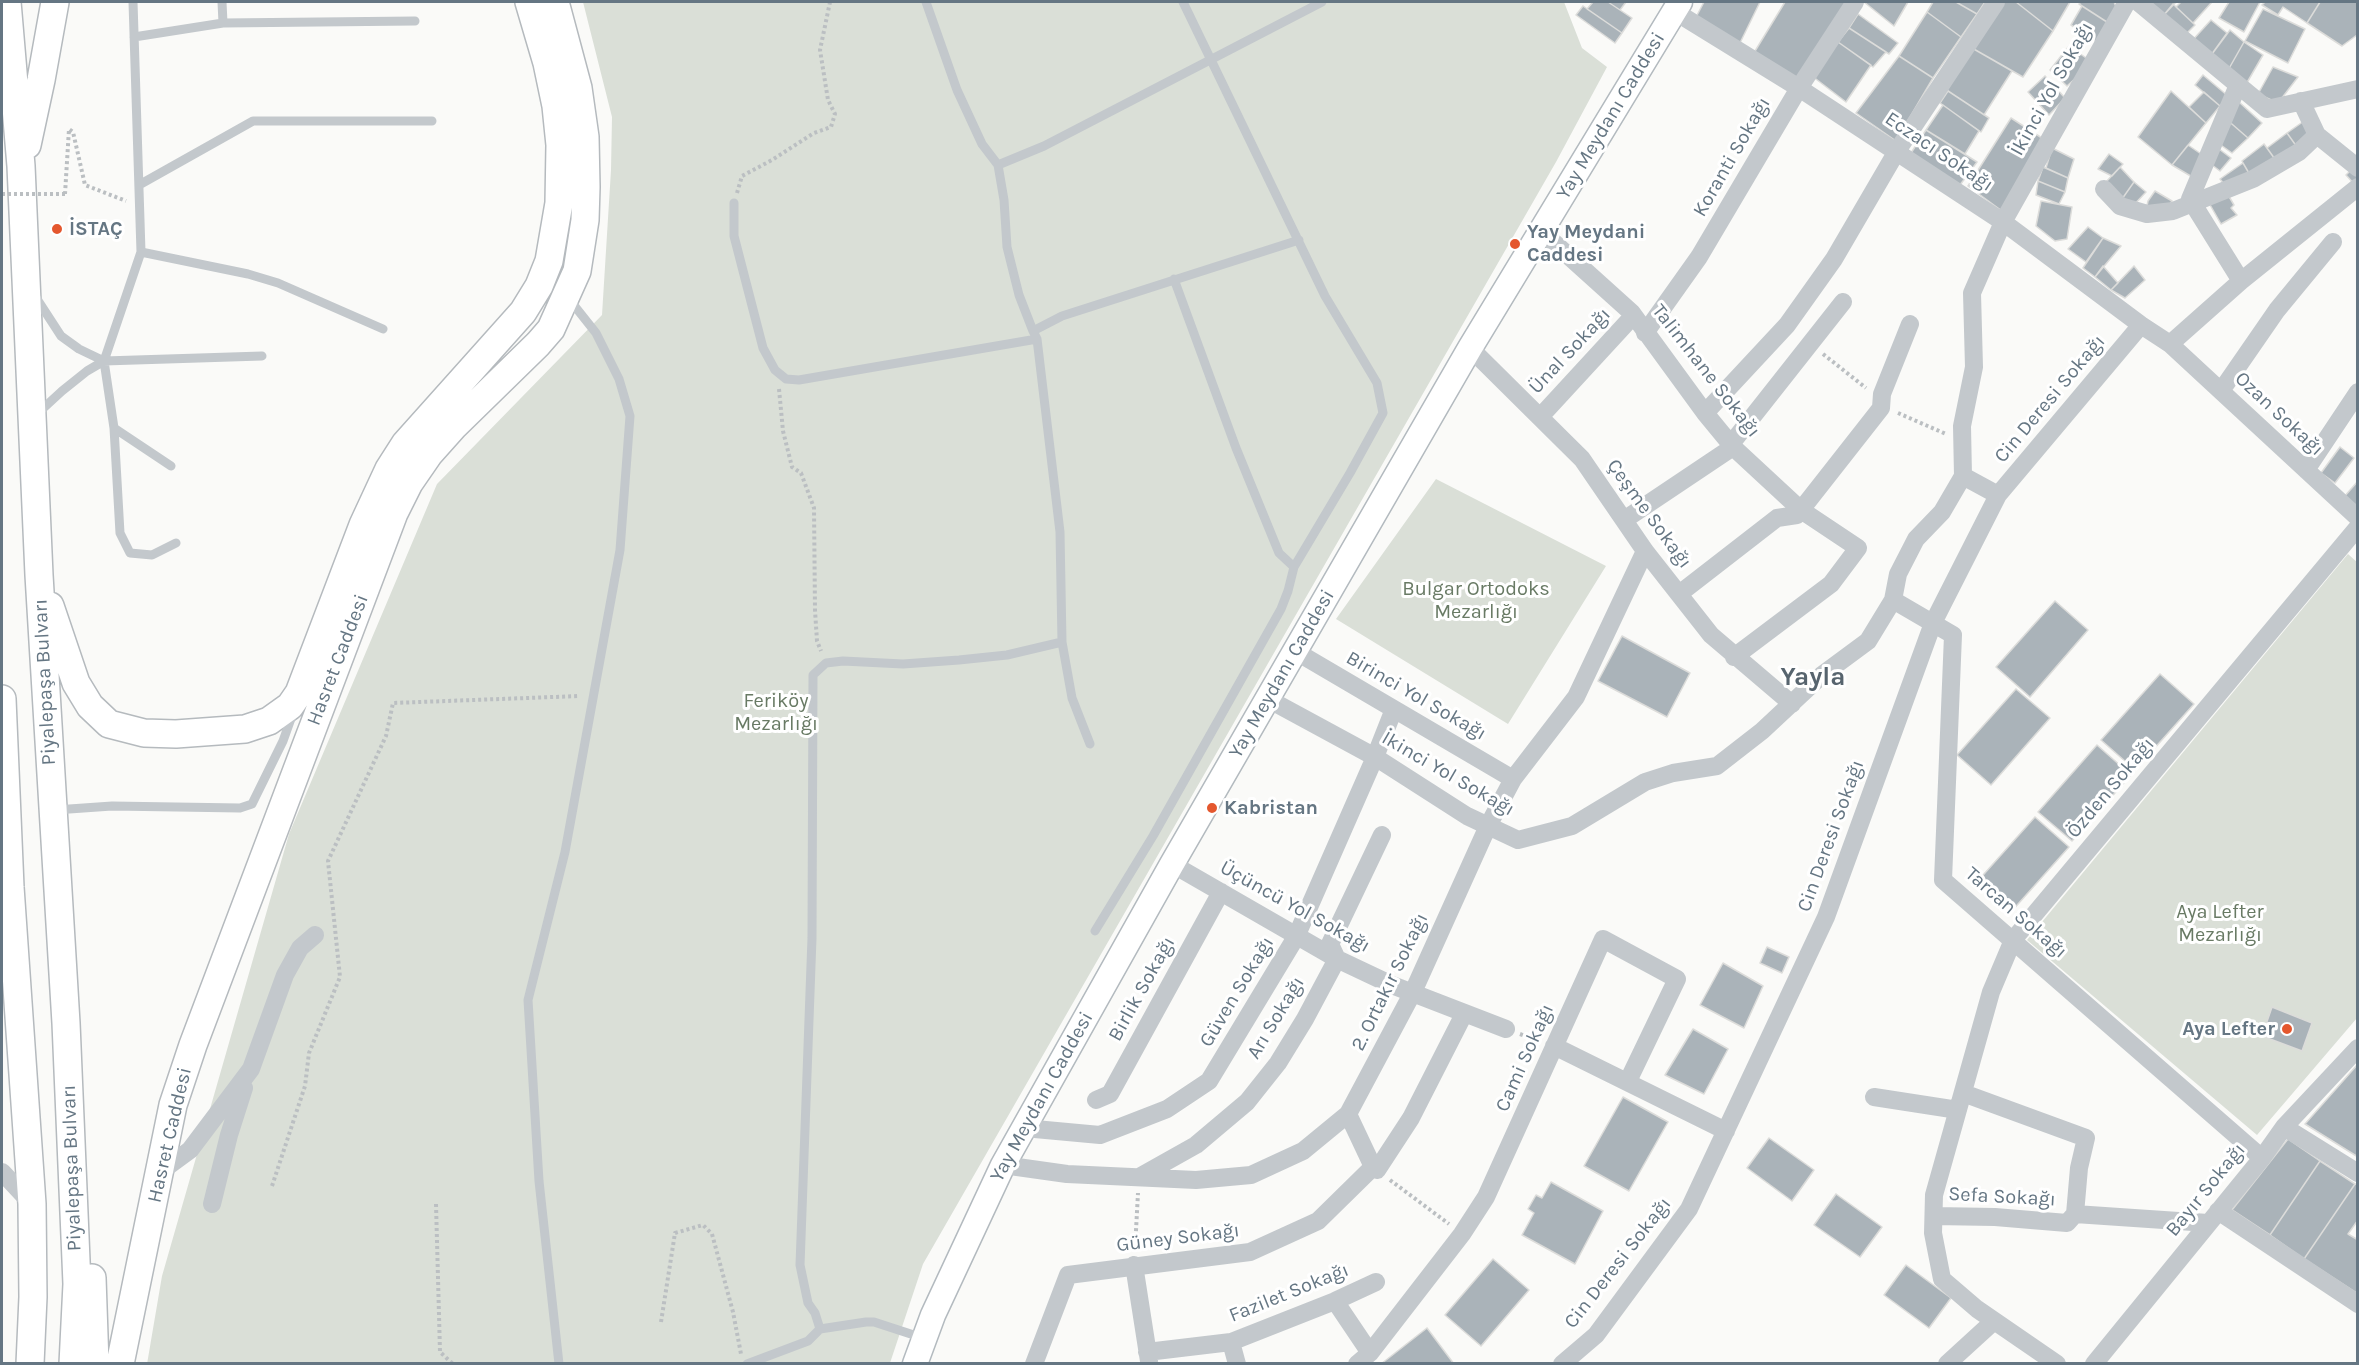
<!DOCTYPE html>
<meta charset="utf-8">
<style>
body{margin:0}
#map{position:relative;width:2359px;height:1365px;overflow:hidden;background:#fafaf8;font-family:Karla,sans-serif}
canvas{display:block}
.frame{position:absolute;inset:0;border:3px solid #657683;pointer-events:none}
</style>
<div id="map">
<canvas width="2359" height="1365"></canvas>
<div class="frame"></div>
</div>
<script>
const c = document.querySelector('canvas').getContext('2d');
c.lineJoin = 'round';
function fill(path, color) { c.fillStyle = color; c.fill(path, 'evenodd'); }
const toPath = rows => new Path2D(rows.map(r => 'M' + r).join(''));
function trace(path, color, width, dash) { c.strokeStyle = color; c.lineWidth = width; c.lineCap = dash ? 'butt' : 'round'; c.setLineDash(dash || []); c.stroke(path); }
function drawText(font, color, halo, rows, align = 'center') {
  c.font = font + ' Karla,sans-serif'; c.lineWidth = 6; c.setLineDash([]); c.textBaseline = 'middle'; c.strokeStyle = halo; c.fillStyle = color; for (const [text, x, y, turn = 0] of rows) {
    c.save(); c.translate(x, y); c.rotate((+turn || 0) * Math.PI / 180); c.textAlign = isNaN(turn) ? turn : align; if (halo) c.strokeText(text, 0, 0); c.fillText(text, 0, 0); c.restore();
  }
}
const green = toPath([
 [583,2,1564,2,1582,48,1607,67,1556,162,923,1264,890,1363,147,1364,162,1276,289,834,437,484,602,315,611,170,612,117],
 [1436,479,1606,566,1508,724,1336,619],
 [2348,554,2358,563,2357,1018,2257,1135,2027,940]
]);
const building = toPath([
 [1593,2,1608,2,1632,18,1622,33,1587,9,1593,2],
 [1608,2,1626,2,1620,10,1608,2],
 [1704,2,1760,2,1738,47,1695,19,1704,2],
 [1785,2,1851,2,1797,84,1752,56,1785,2],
 [1864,2,1908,2,1894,26,1864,2],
 [1933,2,1956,2,1977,14,1961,37,1927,12,1933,2],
 [1956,2,1985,2,1977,14,1956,2],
 [2004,2,2016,2,2053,31,2023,77,1972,48,2004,2],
 [2016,2,2070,2,2053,31,2016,2],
 [2081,2,2114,2,2117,9,2110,24,2079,4,2081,2],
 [2142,2,2176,2,2161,18,2142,2],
 [2181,2,2212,2,2193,23,2176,7,2181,2],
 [2229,2,2260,2,2244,32,2219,18,2229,2],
 [2265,2,2320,2,2307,23,2283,7,2278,15,2262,5,2265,2],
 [2320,2,2358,2,2357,35,2342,46,2307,23,2320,2],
 [2173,4,2195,25,2184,36,2163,16,2173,4],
 [1583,6,1622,33,1615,43,1576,15,1583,6],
 [2082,6,2110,24,2100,44,2071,25,2082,6],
 [2263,9,2305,29,2288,63,2245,41,2263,9],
 [1927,12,1961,37,1933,78,1899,56,1927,12],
 [1858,14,1898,43,1889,54,1849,28,1858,14],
 [2211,20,2227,33,2209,58,2190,43,2211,20],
 [1849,28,1886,52,1873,67,1838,42,1849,28],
 [2230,30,2244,42,2227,72,2209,58,2230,30],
 [1838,42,1871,65,1846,102,1812,76,1838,42],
 [2244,42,2263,55,2245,86,2227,72,2244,42],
 [2069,46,2089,60,2088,67,2067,86,2050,70,2069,46],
 [1972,48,2012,71,1984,115,1947,90,1972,48],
 [1899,56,1933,78,1896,141,1856,113,1899,56],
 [2273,67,2298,77,2278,103,2258,94,2273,67],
 [2203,75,2228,96,2220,106,2195,85,2203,75],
 [2045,76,2065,98,2049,115,2028,92,2045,76],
 [1948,91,1989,118,1981,132,1940,103,1948,91],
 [2171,91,2206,123,2172,165,2138,137,2171,91],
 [2204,92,2220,106,2206,123,2189,107,2204,92],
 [2239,102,2262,123,2248,138,2225,118,2239,102],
 [1943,105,1979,131,1965,154,1926,130,1943,105],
 [2011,118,2045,140,2002,211,1968,186,2011,118],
 [2225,118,2248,138,2232,153,2218,143,2225,118],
 [2304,121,2312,136,2297,147,2287,133,2304,121],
 [1926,130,1977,162,1960,185,1911,153,1926,130],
 [2287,133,2297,147,2277,162,2267,148,2287,133],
 [2264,144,2277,162,2250,175,2242,161,2264,144],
 [2188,145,2204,156,2194,178,2172,165,2188,145],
 [2215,146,2231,158,2220,171,2208,162,2215,146],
 [2052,148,2074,159,2068,178,2046,168,2052,148],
 [2109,154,2123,164,2112,176,2098,169,2109,154],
 [2243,163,2250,175,2224,184,2220,179,2243,163],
 [2043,167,2068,178,2065,192,2038,181,2043,167],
 [2120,167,2134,182,2122,199,2105,183,2120,167],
 [2354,167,2358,170,2356,186,2346,175,2354,167],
 [2038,181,2065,192,2059,204,2036,195,2038,181],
 [2134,182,2146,192,2131,208,2122,199,2134,182],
 [2155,191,2172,201,2167,209,2146,211,2148,201,2155,191],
 [2227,193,2234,205,2231,208,2237,215,2221,224,2209,203,2227,193],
 [2041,201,2072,207,2067,239,2055,241,2036,226,2041,201],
 [2088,227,2103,238,2086,262,2068,249,2088,227],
 [2103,238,2121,246,2095,277,2083,268,2103,238],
 [2103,266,2118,283,2111,290,2095,277,2103,266],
 [2134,266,2145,280,2125,298,2111,290,2134,266],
 [2340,447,2354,458,2335,483,2321,473,2340,447],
 [2358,481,2358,508,2344,497,2358,481],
 [2055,601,2088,630,2030,697,1996,667,2055,601],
 [1622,636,1690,673,1667,717,1598,681,1622,636],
 [2160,674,2194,704,2135,770,2101,740,2160,674],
 [2016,689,2050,718,1991,785,1957,755,2016,689],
 [2097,745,2131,775,2072,841,2038,812,2097,745],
 [2035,817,2069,847,2010,913,1976,883,2035,817],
 [1767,947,1789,957,1782,973,1760,963,1767,947],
 [1723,963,1763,986,1744,1028,1700,1005,1723,963],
 [2272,1007,2312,1023,2302,1051,2262,1036,2272,1007],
 [1693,1029,1728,1049,1704,1094,1665,1075,1693,1029],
 [2358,1064,2358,1157,2305,1124,2358,1064],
 [1623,1097,1668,1122,1629,1191,1584,1166,1623,1097],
 [1769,1138,1814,1170,1792,1201,1747,1168,1769,1138],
 [2288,1139,2320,1161,2270,1235,2232,1210,2288,1139],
 [2320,1161,2355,1184,2304,1259,2270,1235,2320,1161],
 [1551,1182,1603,1211,1575,1264,1522,1235,1534,1213,1528,1209,1536,1195,1542,1198,1551,1182],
 [2355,1184,2358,1185,2358,1220,2348,1234,2358,1240,2358,1294,2304,1259,2355,1184],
 [1836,1194,1882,1227,1860,1257,1814,1225,1836,1194],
 [1493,1259,1529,1290,1481,1346,1445,1315,1493,1259],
 [1906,1265,1951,1298,1929,1328,1884,1295,1906,1265],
 [1427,1328,1454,1364,1381,1364,1427,1328]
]);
const path = toPath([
 [737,193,742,176,772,160,814,133,831,127,835,114,828,100,820,50,830,2],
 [65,194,69,129,73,132,85,185,126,201],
 [1823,354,1866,388],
 [779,389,783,431,792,467,801,473,814,508,815,610,817,641,821,651],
 [1898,413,1946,434],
 [1520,1034,1539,1041],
 [1390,1180,1449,1224],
 [272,1186,305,1086,309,1053,340,977,328,861,386,736,393,703,580,696],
 [436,1204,440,1352,453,1364],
 [1135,1249,1138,1193],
 [661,1322,675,1233,703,1225,712,1234,733,1312,741,1354]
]);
const lane = toPath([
 [133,2,141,252,104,361,114,428,120,533,130,553,152,555,176,543],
 [222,2,223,23],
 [926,2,957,90,982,144,998,165],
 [1183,2,1325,296,1377,383,1383,413,1350,473,1294,567],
 [134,37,223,23,415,21],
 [139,185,253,121,432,121],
 [734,203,734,236,763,348,775,370,786,379,799,380,1037,339,1033,331,1062,316,1299,240],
 [141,252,248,274,278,283,383,329],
 [35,296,61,336,79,349,104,361,262,356],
 [1033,331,1019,295,1007,247,1004,200,998,165,1044,146,1322,2],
 [1037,339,1060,532,1062,642,1072,698,1090,744],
 [37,414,62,391,87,371,104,361],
 [114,428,171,466],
 [55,810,112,806,240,808,252,804,283,741,293,713],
 [1095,931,1153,836,1281,609,1288,591,1294,567,1279,553,1236,448,1174,279],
 [820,1329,866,1322,874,1322,923,1338],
 [559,1364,539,1181,528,1000,565,852,620,550,630,416,619,379,596,333,569,299],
 [747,1364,808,1341,820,1329,815,1313,808,1303,800,1265,812,938,813,675,826,663,843,661,903,664,959,660,1007,655,1062,642]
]);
const street = toPath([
 [2138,2,2267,109,2358,89],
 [1674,11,1799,88,2003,222,2141,325,2170,344,2358,518],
 [2238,85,2190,199,2241,281],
 [2301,101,2317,135,2358,168],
 [2104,189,2120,206,2147,214,2173,211,2253,179,2299,152,2317,135],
 [1541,231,1632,313,1705,413,1733,447,1801,510,1858,548,1831,584,1734,657],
 [1645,333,1699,257,1799,88,1855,2],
 [2170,344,2241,281,2358,187],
 [1470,348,1582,459,1645,551,1711,635,1792,704],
 [2221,391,2277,310,2333,242],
 [1705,413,1787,325,1834,259,1897,151,1996,2],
 [1540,417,1633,316],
 [1731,444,1843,302],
 [2306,470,2358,392],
 [1963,476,1998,495],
 [1624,520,1733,447],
 [1679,594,1777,518,1797,515,1881,408,1882,394,1910,324],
 [1893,600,1953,635,1943,880,2262,1158],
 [1295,651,1513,779],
 [1268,699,1375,757,1467,816,1518,840,1572,826,1645,782,1673,773,1717,766,1762,731,1822,675,1868,641,1893,600,1898,574,1916,539,1942,512,1963,476,1962,426,1974,367,1972,293,2003,222,2127,2],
 [1172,864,1337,959,1392,985,1506,1029],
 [1554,1046,1726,1131],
 [1963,1093,2086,1138,2079,1168,2075,1214],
 [1874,1097,1958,1110],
 [1096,1100,1110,1094,1221,892],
 [2284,1127,2358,1173],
 [1024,1128,1100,1135,1167,1109,1209,1081,1296,937,1375,757,1394,709],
 [1003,1165,1067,1174,1196,1180,1251,1175,1303,1151,1348,1114,1413,992,1488,826,1513,779,1576,697,1645,551],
 [1377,1170,1411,1118,1464,1014],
 [2,1172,32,1204],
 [160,1172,190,1150,251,1069,285,975,300,948,315,935],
 [1139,1177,1196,1145,1247,1102,1278,1063,1305,1019,1337,959,1330,944,1382,835],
 [212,1204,229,1135,244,1088],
 [2218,1211,2358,1304],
 [1934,1216,1995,1217,2067,1223,2075,1214,2208,1223],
 [1134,1265,1149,1361],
 [1335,1301,1370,1353],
 [1231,1342,1237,1364],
 [1147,1352,1231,1342,1335,1301,1376,1282],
 [1034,1364,1068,1275,1250,1252,1318,1221,1373,1167,1348,1114],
 [1357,1364,1370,1353,1462,1234,1486,1197,1603,939,1677,979,1628,1081],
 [1562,1364,1596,1335,1689,1209,1826,917,1933,623,1998,495,2141,325],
 [1947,1364,1994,1321],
 [2057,1364,1977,1309,1942,1279,1933,1233,1934,1195,1991,992,2013,940,2358,527],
 [2094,1364,2262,1158,2284,1127,2358,1048]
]);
const secondary = toPath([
 [915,1364,933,1315,1003,1165,1172,864,1470,348,1680,2]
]);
const primary = toPath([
 [7,2,21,166,39,575,66,1023,77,1284,73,1364],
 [27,145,41,80,55,2],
 [50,606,76,683,90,706,109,724,144,733,176,734,245,729,269,721,290,706,299,693,363,525,389,469,405,444,523,312,539,286,549,261,559,203,560,145,556,106,547,63,529,2],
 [2,699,10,887,32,1204,33,1297,30,1364],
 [92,1278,95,1364],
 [120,1364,173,1105,193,1045,394,513,409,483,429,454,454,426,538,344,551,329,577,271,585,220,586,187,585,137,578,88,555,2]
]);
const pathBridge = toPath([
 [2,194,65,194]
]);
const markers = [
 [57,229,6,"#e4572e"],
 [1515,244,6,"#e4572e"],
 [1212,808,6,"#e4572e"],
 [2287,1029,6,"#e4572e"]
];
const streetNames = [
 ["İkinci Yol Sokağı",2052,89,-61],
 ["Yay Meydanı Caddesi",1611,116,-59],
 ["Eczacı Sokağı",1939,152,34],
 ["Koranti Sokağı",1732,157,-60],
 ["Ünal Sokağı",1570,351,-47],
 ["Talimhane Sokağı",1706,371,52],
 ["Cin Deresi Sokağı",2050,399,-50],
 ["Ozan Sokağı",2279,414,43],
 ["Çeşme Sokağı",1649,514,54],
 ["Hasret Caddesi",338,660,-69],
 ["Yay Meydanı Caddesi",1282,674,-60],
 ["Piyalepaşa Bulvarı",45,682,-93],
 ["Birinci Yol Sokağı",1416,696,30],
 ["İkinci Yol Sokağı",1448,774,30],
 ["Özden Sokağı",2111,788,-50],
 ["Cin Deresi Sokağı",1831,836,-70],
 ["Üçüncü Yol Sokağı",1295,907,29],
 ["Tarcan Sokağı",2016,913,41],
 ["2. Ortakır Sokağı",1390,982,-64],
 ["Birlik Sokağı",1142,989,-61],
 ["Güven Sokağı",1237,992,-59],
 ["Arı Sokağı",1276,1018,-59],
 ["Cami Sokağı",1525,1058,-66],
 ["Yay Meydanı Caddesi",1042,1097,-61],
 ["Hasret Caddesi",170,1135,-77],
 ["Piyalepaşa Bulvarı",72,1168,-92],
 ["Bayır Sokağı",2206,1190,-51],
 ["Sefa Sokağı",2002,1197,3],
 ["Güney Sokağı",1178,1238,-7],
 ["Cin Deresi Sokağı",1618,1263,-52],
 ["Fazilet Sokağı",1289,1293,-22]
];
const poiNames = [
 ["İSTAÇ",69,229],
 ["Yay Meydani",1527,232],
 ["Caddesi",1527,255],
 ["Kabristan",1224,808],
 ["Aya Lefter",2275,1029,"right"]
];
const parkNames = [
 ["Bulgar Ortodoks",1476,589],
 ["Mezarlığı",1476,612],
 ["Feriköy",776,701],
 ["Mezarlığı",776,724],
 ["Aya Lefter",2220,912],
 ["Mezarlığı",2220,935]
];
const districtNames = [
 ["Yayla",1813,678]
];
fill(green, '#dadfd7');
fill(building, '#aab3b9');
trace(building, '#dcdcda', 1.5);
trace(secondary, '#b3babf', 27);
trace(primary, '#b5babe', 30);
trace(path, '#bbbfc2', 4, [3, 3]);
trace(lane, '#c3c8cc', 9);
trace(street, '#c3c8cc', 18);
trace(secondary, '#fff', 24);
trace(primary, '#fff', 27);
trace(pathBridge, '#bbbfc2', 4, [3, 3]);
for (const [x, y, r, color] of markers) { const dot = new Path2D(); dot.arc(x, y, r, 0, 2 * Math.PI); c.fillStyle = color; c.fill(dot); trace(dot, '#fff', 2); }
drawText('20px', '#657683', '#fff', streetNames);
drawText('bold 20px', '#657683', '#fff', poiNames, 'left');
drawText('20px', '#687a64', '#fff', parkNames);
drawText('bold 26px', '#57646e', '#fff', districtNames);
</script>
